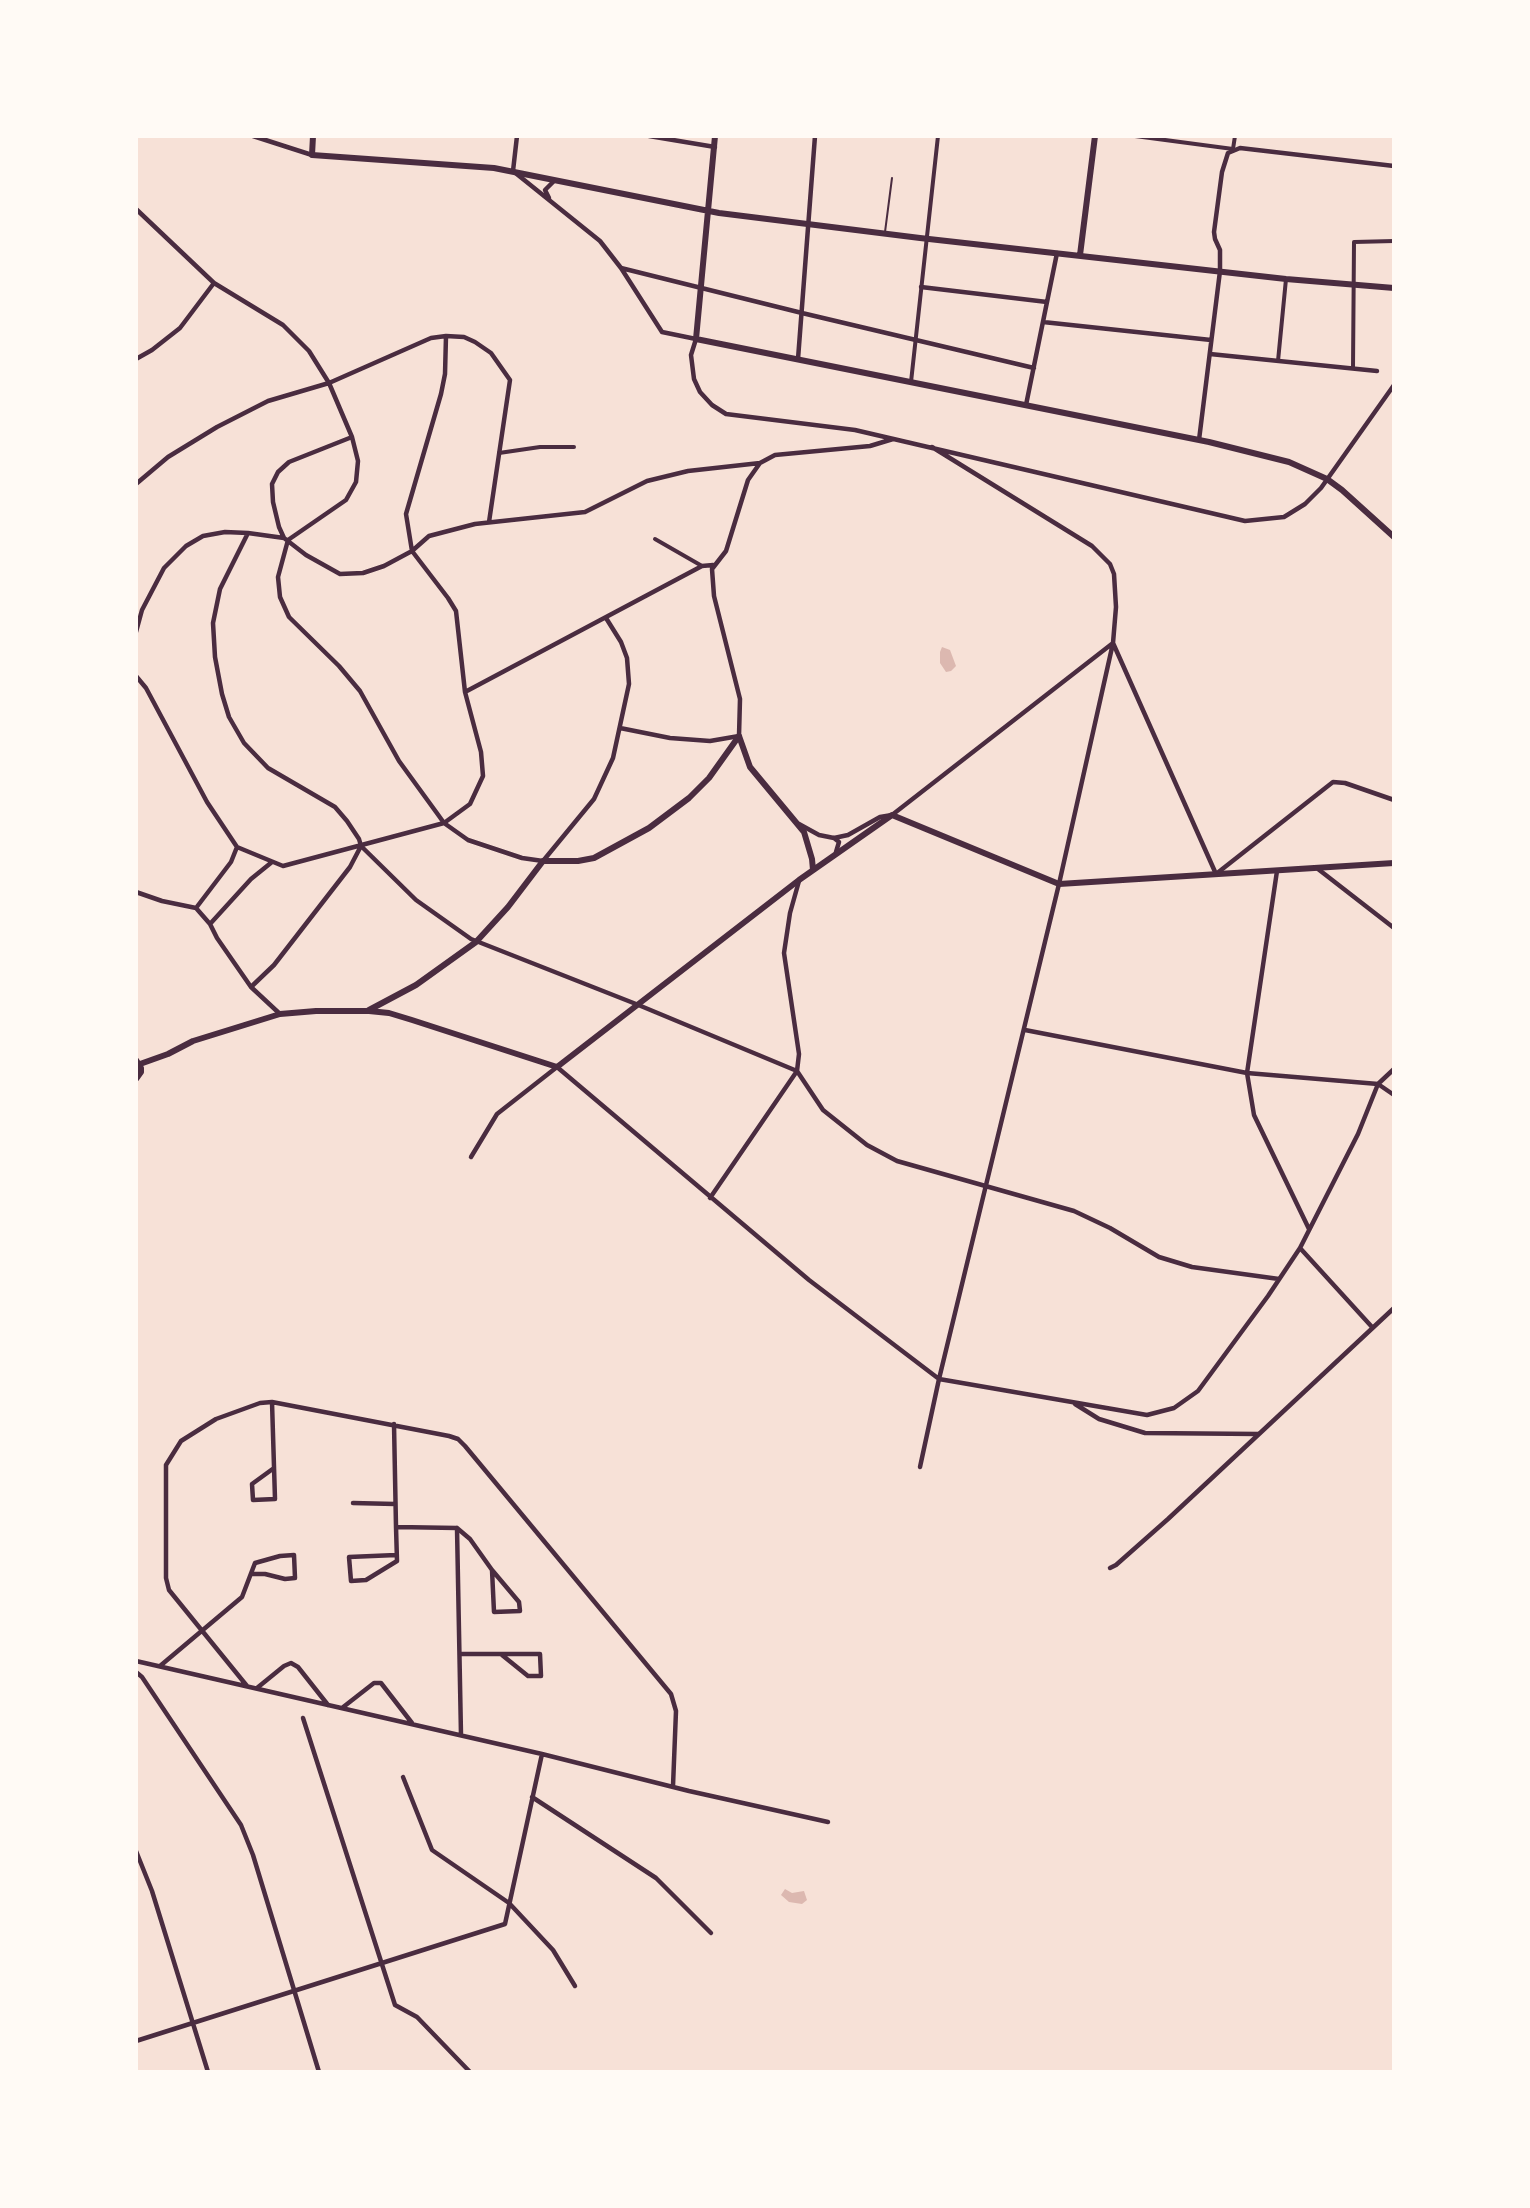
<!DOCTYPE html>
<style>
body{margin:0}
#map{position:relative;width:1530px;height:2208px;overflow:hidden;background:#f7e1d7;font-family:"Noto Serif",serif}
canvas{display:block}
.frame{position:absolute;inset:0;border:138px solid #fffaf5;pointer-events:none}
</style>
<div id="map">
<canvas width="1530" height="2208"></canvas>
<div class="frame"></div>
</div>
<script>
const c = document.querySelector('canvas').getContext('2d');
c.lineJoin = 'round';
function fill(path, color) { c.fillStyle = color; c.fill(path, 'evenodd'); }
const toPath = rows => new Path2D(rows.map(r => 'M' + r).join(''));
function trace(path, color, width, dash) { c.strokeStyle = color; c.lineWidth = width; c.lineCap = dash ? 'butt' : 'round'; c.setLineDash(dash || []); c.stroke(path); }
const water = toPath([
 [942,647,950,650,956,666,951,671,946,672,940,663,940,652],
 [785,1889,792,1893,804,1891,807,1900,802,1904,789,1902,781,1895]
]);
const service = toPath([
 [885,232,892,178]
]);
const pedestrian = toPath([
 [1135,136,1233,149,1235,136],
 [1278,361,1286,279],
 [1353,368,1354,242,1394,241],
 [911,382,938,136],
 [499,453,540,447,574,447],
 [655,539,702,566]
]);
const minor = toPath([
 [253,136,312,155],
 [517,136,513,171,600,241,621,268,662,332,696,339,691,355,694,379,700,392,712,405,726,414,855,430,1245,521,1284,517,1305,504,1321,488,1394,385],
 [649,136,715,147],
 [549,198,545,190,554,181],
 [136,209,214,283,283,325,309,351,329,383,352,437,358,461,356,482,346,500,288,540,278,577,280,597,289,617,339,666,360,691,399,761,439,816,444,823,468,840,522,858,543,861,594,799,613,758,629,684,627,658,621,642,606,618],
 [621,268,802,313,1034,368],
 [921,287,1047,302],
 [1043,322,1211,340],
 [1210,354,1377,371],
 [136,359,152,350,180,328,214,283],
 [798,359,815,136],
 [1026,405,1057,253],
 [1199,440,1220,271,1220,250,1215,239,1214,232,1222,172,1228,153,1240,148,1394,166],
 [136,484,168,457,217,427,268,401,329,383,431,338,446,336,464,337,475,342,491,353,510,380,489,522],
 [248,533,220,589,213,623,215,657,222,694,229,717,244,743,268,768,335,807,347,821,359,839,361,846,416,900,471,939,636,1004,797,1071],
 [284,538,279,527,273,502,272,484,278,472,289,462,352,437],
 [136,632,142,610,164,568,186,546,203,536,225,532,248,533,284,538,306,555,340,574,363,573,384,566,412,551,429,536,475,524,585,512,647,481,688,471,760,463],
 [1113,643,1216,874,1333,782,1345,783,1394,800],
 [136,676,146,688,207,802,237,847],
 [465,692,702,566,713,565],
 [620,728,670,738,710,741,739,736,740,699,714,596,712,569,726,551,748,480,760,463,775,455,870,446,893,439],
 [799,824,819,835,834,838,848,835,880,817,892,815,1113,643],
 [834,838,839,842,836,852],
 [237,847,283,866,444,823,470,804,483,776,481,752,465,692,456,611,448,598,412,551,406,514,441,394,445,374,446,336],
 [1318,869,1394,928],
 [1277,871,1247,1073,1254,1115,1309,1229],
 [799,881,790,913,784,953,799,1054,797,1071,823,1110,867,1145,897,1161,1074,1211,1110,1228,1159,1257,1192,1267,1279,1279],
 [136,892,162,901,196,908],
 [196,908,210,924,217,938,251,987,280,1014],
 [196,908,231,862,237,847],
 [210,924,251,879,272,862],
 [251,987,274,965,350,867,361,846],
 [1025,1030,1247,1073,1378,1084,1394,1095],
 [471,1157,497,1114,557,1067,809,1280,939,1379,1147,1415,1174,1408,1198,1391,1268,1296,1300,1248,1358,1134,1378,1084,1394,1069],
 [710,1198,797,1071],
 [1300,1248,1372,1327],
 [272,1402,275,1499,253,1500,252,1484,274,1468],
 [1075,1404,1099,1419,1145,1433,1258,1434],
 [394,1424,396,1527,457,1528,461,1735],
 [920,1467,939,1379,1059,884,1113,643,1116,607,1114,574,1110,564,1092,546,932,447],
 [353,1503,395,1504],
 [396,1527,397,1561,366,1580,351,1581,349,1557,396,1555],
 [457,1528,470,1539,492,1570,519,1602,520,1611,494,1612,492,1570],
 [1110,1568,1116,1565,1168,1519,1394,1308],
 [460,1654,540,1654,541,1676,528,1676,502,1655],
 [136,1661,542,1754,689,1791,828,1822],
 [160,1666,242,1597,255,1563,280,1556,294,1555,295,1578,285,1579,265,1574,251,1574],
 [136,1672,142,1677,241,1825,253,1855,319,2072],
 [247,1686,169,1590,166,1578,166,1465,181,1441,216,1419,260,1403,272,1402,449,1436,458,1439,465,1446,671,1694,676,1711,673,1786],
 [257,1688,284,1666,291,1663,298,1667,328,1705],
 [342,1708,374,1683,381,1683,412,1723],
 [303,1718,395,2005,417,2017,470,2072],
 [403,1777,432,1850,509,1903,553,1950,575,1986],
 [532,1797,656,1878,711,1933],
 [136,1851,152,1891,208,2072],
 [136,2041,505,1924,542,1754]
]);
const tertiary = toPath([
 [313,136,312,155,494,168,719,213,920,238,1286,279,1394,288],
 [715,136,696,339,1209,442,1289,462,1327,479,1342,490,1394,537],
 [1080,255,1095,136],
 [739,736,750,767,804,832,812,859,813,870],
 [369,1010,416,985,476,942,508,907,543,861,578,861,594,858,649,828,689,798,709,778,739,736],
 [136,1060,141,1068,141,1072,136,1079],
 [140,1064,168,1054,193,1041,280,1014,316,1011,369,1011,389,1013,412,1020,557,1067,799,880,892,815,1059,884,1394,863]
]);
fill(water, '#dcb8b0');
trace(service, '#4a2c40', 2);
trace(pedestrian, '#4a2c40', 4);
trace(minor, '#4a2c40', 4.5);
trace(tertiary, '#4a2c40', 6);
</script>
